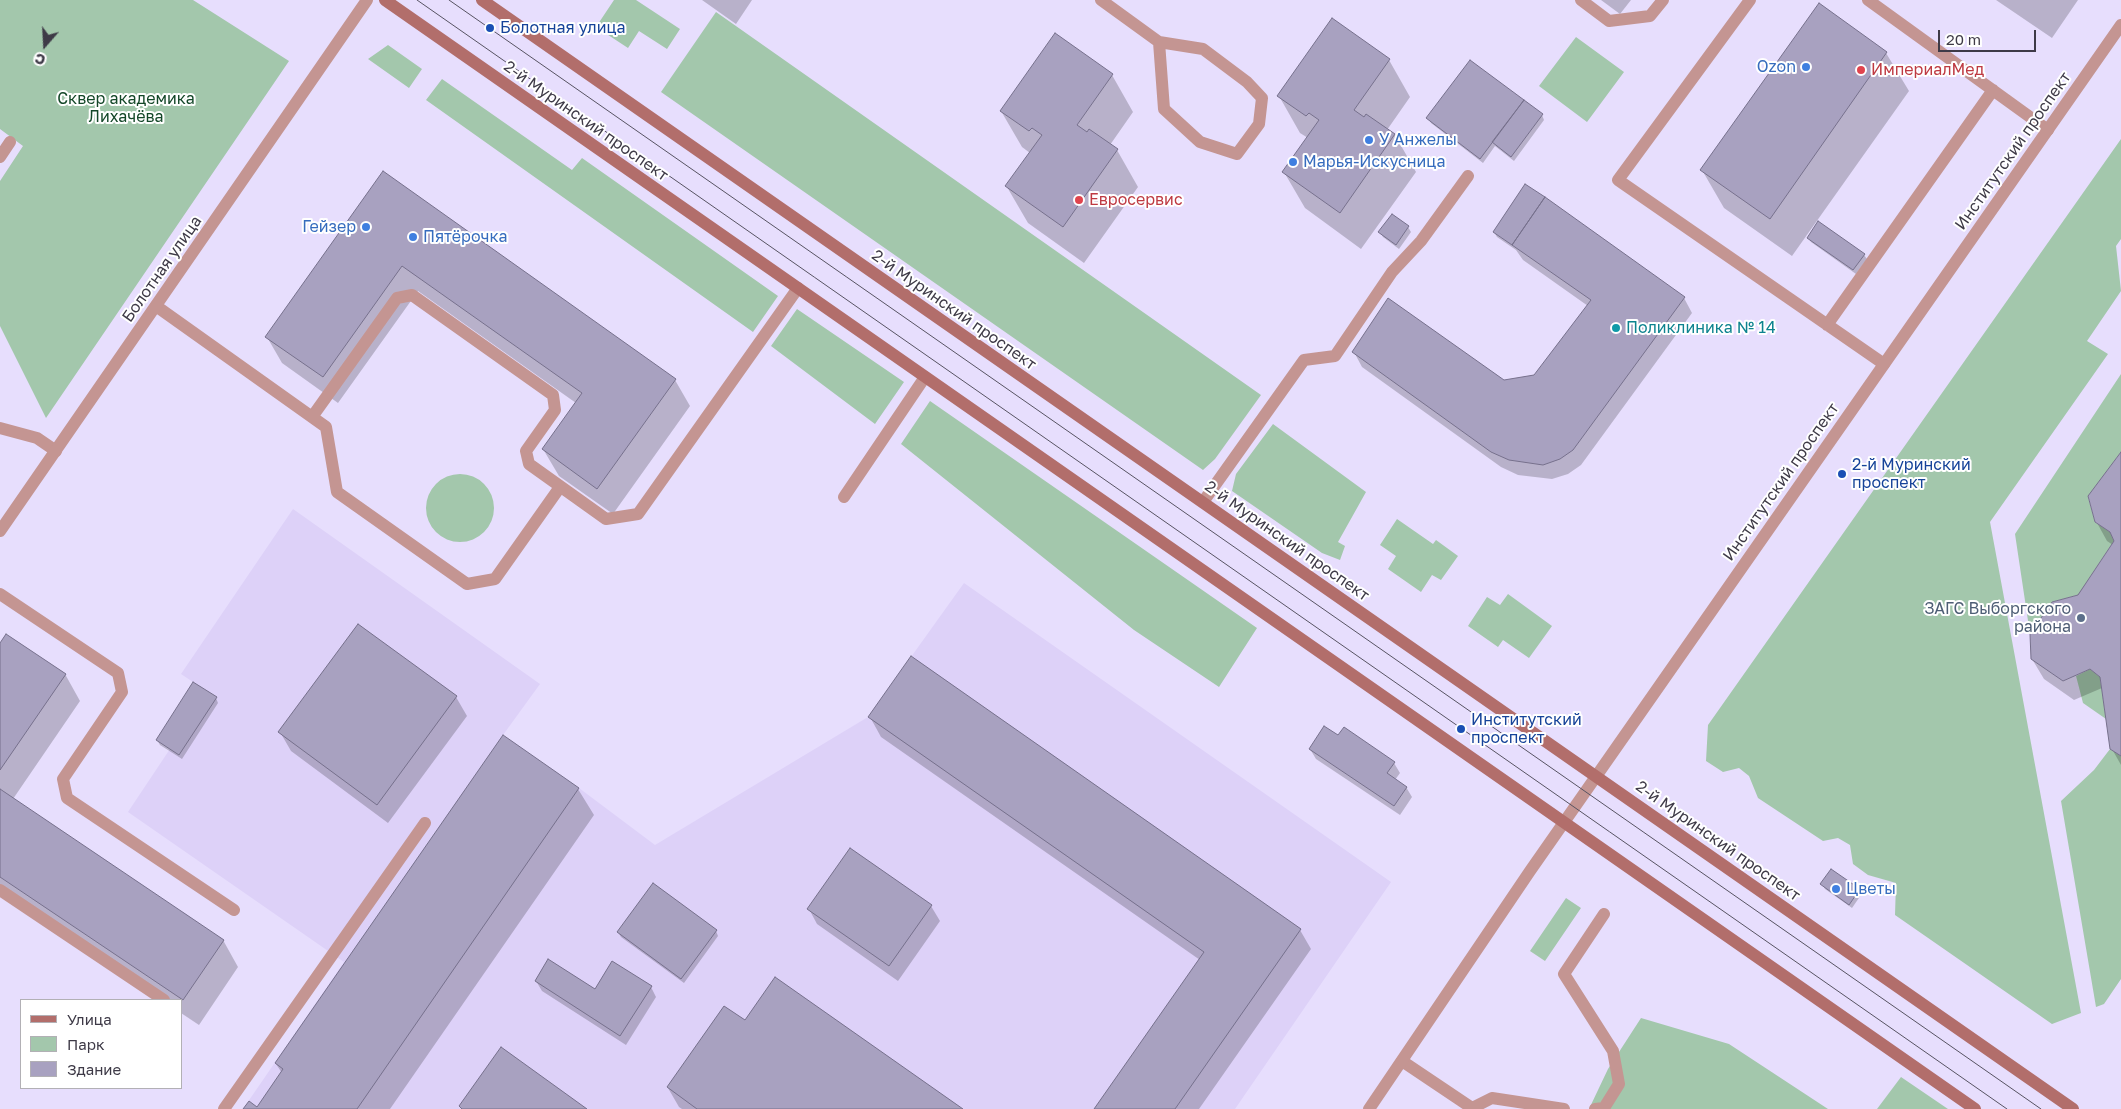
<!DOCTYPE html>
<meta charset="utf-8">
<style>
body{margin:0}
#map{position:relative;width:2121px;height:1109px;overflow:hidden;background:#e7defd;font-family:"Golos Text",sans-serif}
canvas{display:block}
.legend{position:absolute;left:20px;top:999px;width:162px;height:90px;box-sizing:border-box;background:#fff;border:1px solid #b2b0b5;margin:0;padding:6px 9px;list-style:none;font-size:15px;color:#3e3a47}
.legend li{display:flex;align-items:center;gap:10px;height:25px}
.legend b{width:25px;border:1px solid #b2b0b5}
.north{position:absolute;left:20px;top:20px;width:50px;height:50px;-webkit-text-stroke:4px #fff;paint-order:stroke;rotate:199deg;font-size:14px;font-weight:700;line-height:20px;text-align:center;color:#3e3a47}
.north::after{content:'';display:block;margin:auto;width:18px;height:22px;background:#3e3a47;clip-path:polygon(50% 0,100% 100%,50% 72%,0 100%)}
.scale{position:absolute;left:1938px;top:30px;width:98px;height:22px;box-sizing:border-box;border:2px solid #3e3a47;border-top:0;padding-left:6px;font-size:15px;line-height:18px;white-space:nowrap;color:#3e3a47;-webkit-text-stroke:4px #fff;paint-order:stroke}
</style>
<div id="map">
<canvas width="2121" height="1109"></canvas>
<ul class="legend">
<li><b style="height:6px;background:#b26e6b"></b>Улица</li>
<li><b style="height:14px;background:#a3c7ac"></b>Парк</li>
<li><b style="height:14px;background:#a8a1c0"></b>Здание</li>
</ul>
<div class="north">С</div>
<div class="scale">20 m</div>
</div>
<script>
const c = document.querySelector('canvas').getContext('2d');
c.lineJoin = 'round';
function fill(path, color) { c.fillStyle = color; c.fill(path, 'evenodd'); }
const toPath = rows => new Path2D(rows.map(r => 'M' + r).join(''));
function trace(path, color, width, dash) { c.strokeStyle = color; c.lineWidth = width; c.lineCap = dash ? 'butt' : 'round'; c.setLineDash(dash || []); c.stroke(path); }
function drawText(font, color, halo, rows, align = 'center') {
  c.font = font + ' "Golos Text",sans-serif'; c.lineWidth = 4; c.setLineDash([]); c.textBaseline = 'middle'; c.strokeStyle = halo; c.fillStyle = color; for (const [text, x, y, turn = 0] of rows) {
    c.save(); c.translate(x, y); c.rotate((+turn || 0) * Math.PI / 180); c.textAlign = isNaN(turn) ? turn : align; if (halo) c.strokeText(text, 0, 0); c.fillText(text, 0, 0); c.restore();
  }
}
const built = toPath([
 [293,509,540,684,503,735,579,788,655,845,868,717,964,583,1391,882,1235,1109,243,1109,344,962,128,812,170,749,179,755,193,682,181,674]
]);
const green = toPath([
 [0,0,193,0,289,61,46,418,0,326,0,181,23,146,0,129],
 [614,0,636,0,680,29,667,49,639,31,628,48,596,27],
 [716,12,1261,395,1215,459,1203,470,661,92],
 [1576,37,1624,72,1587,122,1539,86],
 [388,45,422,69,409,88,368,59],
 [442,79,572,170,582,158,778,296,753,332,426,100],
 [2121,139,2121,239,2116,246,2121,291,2087,341,2108,354,1990,522,2081,1013,2052,1024,1895,915,1896,883,1868,875,1853,864,1850,845,1838,838,1823,841,1758,798,1749,776,1739,768,1723,772,1706,761,1708,725],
 [797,309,904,382,875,424,771,346],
 [2121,374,2121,452,2088,497,2095,522,2110,532,2114,541,2078,595,2052,602,2030,634,2015,534],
 [930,401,1257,628,1219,687,1134,630,901,444],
 [1273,424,1366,492,1338,542,1345,546,1340,560,1322,553,1232,491,1236,474],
 '426 508a34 34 0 1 1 68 0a34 34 0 1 1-68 0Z',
 [1397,519,1433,544,1436,540,1458,556,1441,580,1432,575,1421,592,1388,569,1396,556,1380,545],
 [1508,594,1552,626,1529,658,1503,640,1498,647,1468,626,1487,597,1500,605],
 [2090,669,2100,677,2106,719,2083,703,2076,676],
 [2110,749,2121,756,2121,979,2104,1004,2096,1007,2061,801,2094,770],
 [1566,898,1581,908,1545,961,1530,951],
 [1641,1018,1729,1044,1828,1109,1589,1109,1608,1069],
 [1901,1077,1948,1109,1877,1109]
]);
const shadow = toPath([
 [702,0,752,0,736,24],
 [1601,0,1631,0,1620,14],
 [1996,0,2078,0,2052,38],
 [1886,53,1909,91,1792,256,1724,208,1702,170],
 [1389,60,1410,97,1387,130,1395,135,1416,172,1361,249,1305,208,1284,172,1308,138,1300,133,1279,96],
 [1112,75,1133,112,1110,145,1117,150,1138,187,1084,263,1028,223,1007,187,1030,153,1022,147,1001,111],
 [1542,115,1544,120,1514,161,1495,146,1483,163,1431,123,1428,118],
 [383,173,675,380,690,406,613,514,559,476,543,449,576,403,418,291,338,403,282,363,267,337],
 [1408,227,1411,232,1399,249,1383,237,1380,232],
 [1494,232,1684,298,1692,313,1581,465,1568,474,1552,479,1518,475,1501,467,1362,367,1354,352,1503,381,1535,376,1588,306,1523,260,1516,250,1497,237],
 [1808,238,1864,255,1867,259,1856,274,1811,242],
 [2121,454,2121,765,2112,749,2102,688,2074,700,2044,679,2032,659,2113,545,2107,541,2096,521],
 [0,645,65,674,80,701,13,799,223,940,238,967,199,1025,181,1013,181,1000,162,1000,0,892],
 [456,697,467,716,388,823,291,751,280,732],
 [216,698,218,703,182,759,160,745,157,740],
 [870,717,1300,930,1311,949,1199,1109,1096,1109,1200,960,881,737],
 [503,737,578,789,594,815,390,1109,245,1109,257,1109,282,1073,276,1064],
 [1339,737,1394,763,1400,773,1395,780,1406,787,1412,797,1400,815,1316,759,1310,749],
 [1822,884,1859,890,1861,895,1852,908,1825,889],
 [931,906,940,921,898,981,817,924,809,909],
 [716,931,718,936,684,983,621,937,618,932],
 [536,981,595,990,651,987,656,997,626,1045,542,991],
 [745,1022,961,1109,682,1109,679,1107,668,1088]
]);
const building = toPath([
 [1819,3,1887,52,1770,219,1700,170,1819,3],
 [1332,18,1390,59,1354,110,1364,117,1366,114,1395,134,1340,213,1282,172,1319,120,1309,113,1306,116,1277,96,1332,18],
 [1055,33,1113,74,1077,125,1087,132,1089,129,1118,149,1063,227,1005,186,1042,135,1032,128,1029,131,1000,111,1055,33],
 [1470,60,1524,100,1480,159,1426,118,1470,60],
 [1524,100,1543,114,1511,157,1492,142,1524,100],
 [383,171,676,379,597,489,542,449,582,393,402,266,323,377,265,337,383,171],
 [1525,184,1545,197,1512,245,1493,232,1525,184],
 [1545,197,1685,297,1573,450,1560,459,1543,465,1509,460,1491,452,1352,352,1388,298,1504,380,1534,375,1591,300,1512,245,1545,197],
 [1392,214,1409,226,1396,245,1378,232,1392,214],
 [1818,221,1865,254,1853,270,1807,238,1818,221],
 [2121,452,2121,756,2110,749,2100,677,2090,669,2063,681,2031,659,2030,634,2052,602,2078,595,2114,541,2110,532,2095,522,2088,496,2121,452],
 [358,624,457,696,377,805,278,732,358,624],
 [6,634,66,674,0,770,0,643,6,634],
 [911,656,1301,929,1175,1109,1094,1109,1204,952,868,717,911,656],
 [193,682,217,697,179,755,156,740,193,682],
 [1324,726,1338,735,1344,727,1395,762,1387,773,1407,787,1394,806,1309,749,1324,726],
 [503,735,579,788,357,1109,243,1109,249,1101,257,1107,283,1069,275,1063,503,735],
 [0,789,224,940,183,1000,0,877,0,789],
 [850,848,932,905,889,966,807,909,850,848],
 [1831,869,1860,889,1849,905,1820,884,1831,869],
 [653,883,717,930,681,979,617,932,653,883],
 [548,959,595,989,612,961,652,986,620,1036,535,981,548,959],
 [775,977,963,1109,697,1109,667,1087,724,1006,745,1020,775,977],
 [501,1047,587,1109,462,1109,459,1106,501,1047]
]);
const service = toPath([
 [1101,0,1159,42,1203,49,1247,82,1262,98,1259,124,1237,154,1200,142,1164,109,1159,42],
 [1581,0,1609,21,1650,16,1663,0],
 [1750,0,1618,180,1884,364],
 [1868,0,2048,130],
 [0,157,10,142],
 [156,306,326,427,337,492,467,584,495,579,560,487],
 [1827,325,1993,90],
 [312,417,397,298,412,295,553,395,555,410,526,451,529,464,606,519,638,514,798,288],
 [0,428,37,438,56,451],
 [844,497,925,377],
 [1203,502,1304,360,1335,356,1392,272,1421,241,1468,176],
 [0,594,118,673,122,692,63,779,67,798,234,910],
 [0,890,164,1000],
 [1402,1061,1472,1108,1492,1098,1564,1109],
 [224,1109,425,823],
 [1595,1109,1604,1108,1619,1084,1613,1051,1564,974,1604,914]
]);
const minor = toPath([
 [0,531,367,0]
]);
const tertiary = toPath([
 [1369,1109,1530,871,2121,25]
]);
const secondary = toPath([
 [385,0,1975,1109],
 [482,0,2073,1109]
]);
const tram = toPath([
 [417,0,2007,1109],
 [449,0,2041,1109]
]);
const markers = [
 [490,28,5,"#1a4fb4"],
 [1806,67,5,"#3f7fe0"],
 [1861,70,5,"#e0444e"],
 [1369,140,5,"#3f7fe0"],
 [1293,162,5,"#3f7fe0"],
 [1079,200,5,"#e0444e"],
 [366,227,5,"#3f7fe0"],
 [413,237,5,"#3f7fe0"],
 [1616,328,5,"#0f9aa8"],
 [1842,474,5,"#1a4fb4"],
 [2081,618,5,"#5c6f8a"],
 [1461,729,5,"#1a4fb4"],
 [1836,889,5,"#3f7fe0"]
];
const transitNames = [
 ["Болотная улица",500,28],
 ["2-й Муринский",1852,465],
 ["проспект",1852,483],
 ["Институтский",1471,720],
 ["проспект",1471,738]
];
const shopNames = [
 ["Ozon",1796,67,"right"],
 ["У Анжелы",1379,140],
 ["Марья-Искусница",1303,162],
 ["Гейзер",356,227,"right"],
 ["Пятёрочка",423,237],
 ["Цветы",1846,889]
];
const healthNames = [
 ["ИмпериалМед",1871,70],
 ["Евросервис",1089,200]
];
const parkNames = [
 ["Сквер академика",126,99],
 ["Лихачёва",126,117]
];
const streetNames = [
 ["2-й Муринский проспект",586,121,35],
 ["Институтский проспект",2013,151,-55],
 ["Болотная улица",162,269,-55],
 ["2-й Муринский проспект",954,310,35],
 ["Институтский проспект",1781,482,-55],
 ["2-й Муринский проспект",1287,541,35],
 ["2-й Муринский проспект",1718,841,35]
];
const cultureNames = [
 ["Поликлиника № 14",1626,328]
];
const serviceNames = [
 ["ЗАГС Выборгского",2071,609],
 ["района",2071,627]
];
fill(built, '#ddd1f8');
fill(green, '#a3c7ac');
fill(shadow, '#0003');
fill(building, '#a8a1c0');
trace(building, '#76708c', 1);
trace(service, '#c49592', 12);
trace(minor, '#c49592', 12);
trace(tertiary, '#c49592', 12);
trace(secondary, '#b26e6b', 12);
trace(tram, '#575362', 1);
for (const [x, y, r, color] of markers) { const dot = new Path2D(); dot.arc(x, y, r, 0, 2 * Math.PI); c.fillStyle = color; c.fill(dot); trace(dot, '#fff', 2); }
drawText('16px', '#164399', '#fff', transitNames, 'left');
drawText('16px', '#366cbe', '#fff', shopNames, 'left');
drawText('16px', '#be3a42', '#fff', healthNames, 'left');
drawText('16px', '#134728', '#fff', parkNames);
drawText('16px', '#3e3a47', '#fff', streetNames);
drawText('16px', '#0d838f', '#fff', cultureNames, 'left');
drawText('16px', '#4e5e75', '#fff', serviceNames, 'right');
</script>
